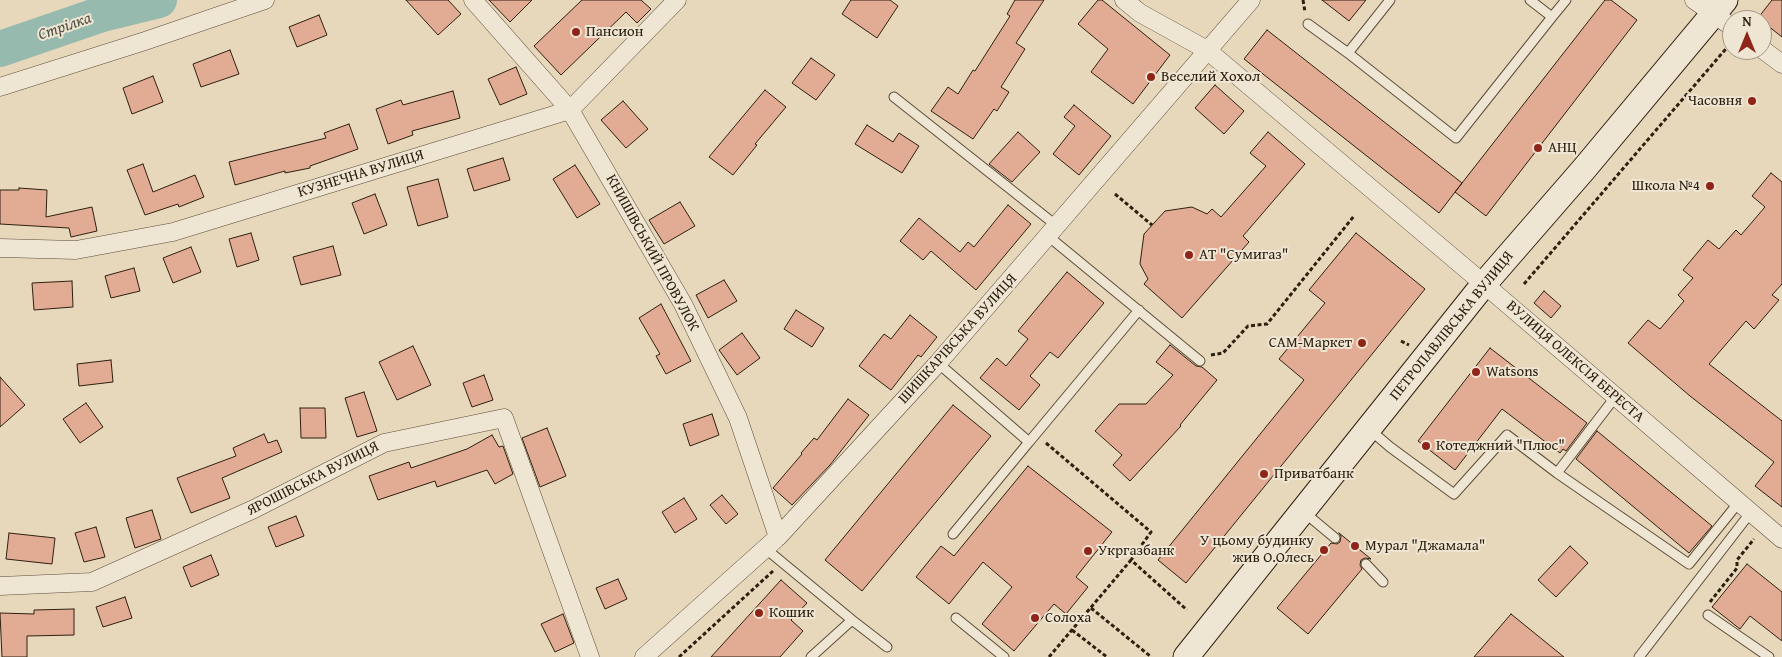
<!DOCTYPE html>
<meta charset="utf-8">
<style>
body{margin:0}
#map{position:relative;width:1782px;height:657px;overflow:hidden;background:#e7d7bb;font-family:"Gentium Book Plus",serif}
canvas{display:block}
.north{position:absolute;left:1722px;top:10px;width:50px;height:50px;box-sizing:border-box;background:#efe5d3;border:1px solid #a29685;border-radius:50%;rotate:0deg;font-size:14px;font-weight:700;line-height:20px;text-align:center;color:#2e200f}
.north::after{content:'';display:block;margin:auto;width:18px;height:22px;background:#8f2418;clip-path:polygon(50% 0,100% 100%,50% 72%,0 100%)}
</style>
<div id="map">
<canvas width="1782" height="657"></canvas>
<div class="north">N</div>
</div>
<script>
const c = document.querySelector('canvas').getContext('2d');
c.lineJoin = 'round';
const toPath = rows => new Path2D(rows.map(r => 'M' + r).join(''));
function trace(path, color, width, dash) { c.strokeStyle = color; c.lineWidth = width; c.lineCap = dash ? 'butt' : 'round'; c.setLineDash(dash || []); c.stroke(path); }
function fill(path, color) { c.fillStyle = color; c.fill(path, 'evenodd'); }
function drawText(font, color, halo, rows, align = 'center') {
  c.font = font + ' "Gentium Book Plus",serif'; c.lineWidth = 4; c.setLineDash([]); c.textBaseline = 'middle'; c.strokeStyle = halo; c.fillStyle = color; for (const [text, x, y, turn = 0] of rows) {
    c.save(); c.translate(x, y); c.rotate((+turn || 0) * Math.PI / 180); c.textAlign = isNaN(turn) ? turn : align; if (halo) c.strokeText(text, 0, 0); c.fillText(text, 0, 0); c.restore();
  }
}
const river = toPath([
 [0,49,102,14,159,0]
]);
const building = toPath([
 [406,0,448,0,461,14,438,35,406,0],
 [489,0,532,0,510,22,489,0],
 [582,0,641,0,651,9,637,23,626,12,561,75,534,46,582,0],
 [851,0,890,0,898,6,877,38,842,14,851,0],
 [1015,0,1044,0,1016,43,1025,49,1001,87,1009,92,997,111,994,109,973,139,931,111,948,87,958,94,973,70,975,71,1010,16,1007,14,1015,0],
 [1098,0,1102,0,1170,55,1133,104,1091,72,1108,49,1078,24,1098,0],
 [1322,0,1366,0,1349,21,1322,0],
 [1605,0,1611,0,1637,20,1486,216,1455,192,1605,0],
 [1772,0,1782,0,1782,37,1758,18,1772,0],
 [319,15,327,35,297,47,289,27,319,15],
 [1267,30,1462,183,1439,213,1244,59,1267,30],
 [230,50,239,74,201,87,193,64,230,50],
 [811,58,835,75,816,100,792,83,811,58],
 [516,67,527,94,500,105,488,79,516,67],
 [153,76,163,102,132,114,123,88,153,76],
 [1215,85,1244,111,1224,134,1195,108,1215,85],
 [765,90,786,107,755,144,757,145,733,175,709,157,765,90],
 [453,91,460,118,412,131,413,135,388,144,376,109,401,100,403,105,453,91],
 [623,101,648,129,626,148,601,120,623,101],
 [1074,105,1111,136,1079,175,1053,154,1075,126,1064,117,1074,105],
 [349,124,358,149,310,166,310,168,285,173,285,171,235,185,229,162,326,138,324,133,349,124],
 [867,125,893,142,899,133,919,146,902,173,855,144,867,125],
 [1018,132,1040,152,1012,182,989,164,1018,132],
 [1268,132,1305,164,1243,236,1249,242,1182,318,1144,284,1148,279,1140,264,1144,234,1165,211,1192,207,1207,214,1212,209,1221,217,1266,166,1250,153,1268,132],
 [503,158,510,180,474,191,467,169,503,158],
 [143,164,153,192,195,175,204,197,179,207,178,204,145,215,127,170,143,164],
 [575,165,600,204,577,218,553,179,575,165],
 [1771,173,1782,182,1782,284,1772,295,1779,300,1754,329,1746,321,1709,364,1782,421,1782,507,1755,486,1774,462,1690,396,1628,343,1648,320,1660,329,1684,301,1678,295,1693,278,1683,270,1708,240,1719,249,1736,230,1741,235,1765,207,1752,196,1771,173],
 [438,179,448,217,418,226,407,187,438,179],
 [19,188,47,190,46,217,92,207,97,231,71,237,69,228,0,224,0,190,19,190,19,188],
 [375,194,387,225,364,234,352,203,375,194],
 [680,202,695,226,664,244,649,220,680,202],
 [1008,205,1031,224,976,290,931,251,923,260,900,241,919,218,960,252,968,242,974,247,1008,205],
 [251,233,259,260,237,267,229,239,251,233],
 [1356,233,1425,289,1186,583,1158,560,1304,380,1279,359,1325,303,1309,290,1356,233],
 [333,246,341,275,301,285,293,257,333,246],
 [191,247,201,272,173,283,163,258,191,247],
 [134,268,140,291,111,298,105,276,134,268],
 [1067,272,1104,303,1058,358,1050,352,1030,376,1040,385,1019,410,980,378,997,358,1006,366,1028,339,1018,331,1067,272],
 [724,280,737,301,708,318,696,295,724,280],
 [72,281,73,307,34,310,32,283,72,281],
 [1544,291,1561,306,1551,318,1534,303,1544,291],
 [661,304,691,361,666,374,656,356,660,354,639,318,661,304],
 [796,310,824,328,812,347,784,329,796,310],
 [910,315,937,337,921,357,918,355,891,390,859,366,884,334,891,339,910,315],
 [742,333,760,358,737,375,719,350,742,333],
 [1170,345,1196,366,1202,367,1217,380,1180,425,1181,426,1130,481,1113,465,1122,455,1095,431,1119,404,1146,404,1173,375,1156,362,1170,345],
 [413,346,431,385,397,400,379,362,413,346],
 [1490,348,1587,423,1566,451,1563,449,1560,453,1502,409,1455,470,1418,441,1490,348],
 [111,360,113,382,79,386,77,364,111,360],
 [484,375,493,400,472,407,463,383,484,375],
 [0,377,25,405,0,427,0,377],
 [364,392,377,431,357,437,345,398,364,392],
 [848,399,869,415,830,465,792,505,773,488,802,454,801,453,814,438,817,440,848,399],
 [86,403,103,427,80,443,63,419,86,403],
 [953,405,991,436,862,591,825,560,953,405],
 [300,408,325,408,326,438,301,438,300,408],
 [712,414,719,435,690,446,683,424,712,414],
 [547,428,566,476,540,487,522,438,547,428],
 [1597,431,1712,526,1689,553,1576,459,1597,431],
 [264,434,268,443,277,440,282,452,222,478,230,498,191,513,177,478,236,456,233,448,264,434],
 [492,435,499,447,503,446,513,474,495,484,487,470,437,487,435,481,378,500,369,476,409,462,411,468,467,449,492,435],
 [1028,466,1112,532,1076,577,1088,587,1066,614,1054,604,1014,651,982,624,1012,587,983,562,949,604,916,577,941,546,954,556,1028,466],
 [722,495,738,514,726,524,710,505,722,495],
 [684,498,697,519,675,533,662,512,684,498],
 [152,510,161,539,135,548,126,518,152,510],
 [296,516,304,536,276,547,268,527,296,516],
 [96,527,105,557,84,562,75,533,96,527],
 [9,533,55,538,52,564,6,559,9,533],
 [1339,533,1371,559,1365,558,1361,560,1360,565,1362,569,1308,634,1277,608,1331,543,1337,544,1340,542,1341,536,1339,533],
 [1570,546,1588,563,1556,597,1538,580,1570,546],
 [211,555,219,575,191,587,183,567,211,555],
 [1747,564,1782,592,1782,641,1750,616,1740,629,1712,607,1747,564],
 [618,579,627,599,605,609,596,588,618,579],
 [781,580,807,603,791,620,803,631,780,657,711,657,781,580],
 [125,597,132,618,103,627,96,607,125,597],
 [74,609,74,635,27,636,27,657,2,657,0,613,34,614,34,610,74,609],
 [563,614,574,643,555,652,541,624,563,614],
 [1511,614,1564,657,1474,657,1511,614]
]);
const path = toPath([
 [1303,0,1305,12],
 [1115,194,1152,225],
 [1524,284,1730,44],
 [1401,341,1409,345],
 [1211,355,1223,353,1248,326,1267,324,1354,216],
 [1046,443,1151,532,1131,560,1187,610],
 [1710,602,1737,568,1737,560,1754,539],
 [1091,608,1150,656],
 [1072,630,1107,657],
 [679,657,773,571],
 [1049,657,1131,560]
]);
const lane = toPath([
 [1530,0,1552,17,1566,0],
 [1308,24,1348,53,1456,138,1552,17],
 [1348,53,1390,0],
 [894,97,1057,226],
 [1048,236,1200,361],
 [938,363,1029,442,1139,310],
 [1369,429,1390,447,1454,494,1507,435,1557,473,1689,564,1739,502],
 [1557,473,1616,396],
 [1305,513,1335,538],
 [953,534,1029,442],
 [766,549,852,620,887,647],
 [1366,564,1383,582],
 [1708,615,1769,657],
 [956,618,1004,657],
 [811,657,852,620],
 [1639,657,1751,512]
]);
const street = toPath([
 [473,0,570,110,683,304,738,418,778,537],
 [1124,0,1140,13,1207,50,1484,284,1782,539],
 [1694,0,1732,27],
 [1762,49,1782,64],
 [0,87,145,41,265,0],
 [0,248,76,250,173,232,570,110,677,0],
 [0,586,92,582,254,509,384,443,504,418,590,657],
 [644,657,778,537,938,363,1251,0]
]);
const secondary = toPath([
 [1186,657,1484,284,1584,169,1725,0]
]);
const markers = [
 [576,32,5,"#8f2418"],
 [1151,77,5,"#8f2418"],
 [1752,101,5,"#8f2418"],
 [1538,148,5,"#8f2418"],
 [1710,186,5,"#8f2418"],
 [1189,255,5,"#8f2418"],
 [1362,343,5,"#8f2418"],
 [1476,372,5,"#8f2418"],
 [1426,446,5,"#8f2418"],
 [1264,474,5,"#8f2418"],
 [1355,546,5,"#8f2418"],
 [1324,550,5,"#8f2418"],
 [1088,551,5,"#8f2418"],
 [759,613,5,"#8f2418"],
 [1035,618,5,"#8f2418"]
];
const poiNames = [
 ["Пансион",586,32],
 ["Веселий Хохол",1161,77],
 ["Часовня",1742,101,"right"],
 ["АНЦ",1548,148],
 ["Школа №4",1700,186,"right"],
 ["АТ \"Сумигаз\"",1199,255],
 ["САМ-Маркет",1352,343,"right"],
 ["Watsons",1486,372],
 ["Котеджний \"Плюс\"",1436,446],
 ["Приватбанк",1274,474],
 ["У цьому будинку",1314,541,"right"],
 ["жив О.Олесь",1314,558,"right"],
 ["Мурал \"Джамала\"",1365,546],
 ["Укргазбанк",1098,551],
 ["Кошик",769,613],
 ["Солоха",1045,618]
];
const streetNames = [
 ["КУЗНЕЧНА ВУЛИЦЯ",361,174,-17],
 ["КНИШІВСЬКИЙ ПРОВУЛОК",652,253,61],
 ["ПЕТРОПАВЛІВСЬКА ВУЛИЦЯ",1452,326,-51],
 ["ШИШКАРІВСЬКА ВУЛИЦЯ",958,339,-48],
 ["ВУЛИЦЯ ОЛЕКСІЯ БЕРЕСТА",1575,362,41],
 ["ЯРОШІВСЬКА ВУЛИЦЯ",313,479,-27]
];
const waterNames = [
 ["Стрілка",65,27,-19]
];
trace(river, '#97baae', 36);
fill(building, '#e2ab94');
trace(building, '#2e200f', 1);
trace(lane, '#5c4e3a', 11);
trace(street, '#5c4e3a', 19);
trace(secondary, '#2e200f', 27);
trace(path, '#2e200f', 3, [4, 2.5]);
trace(lane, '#efe5d3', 9);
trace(street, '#efe5d3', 18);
trace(secondary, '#efe5d3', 25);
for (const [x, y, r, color] of markers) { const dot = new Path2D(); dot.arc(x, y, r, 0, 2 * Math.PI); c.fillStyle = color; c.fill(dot); trace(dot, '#efe5d3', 2); }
drawText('15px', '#2e200f', '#efe5d3', poiNames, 'left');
drawText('15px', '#2e200f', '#efe5d3', streetNames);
drawText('italic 16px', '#4e4e3f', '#efe5d3', waterNames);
</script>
